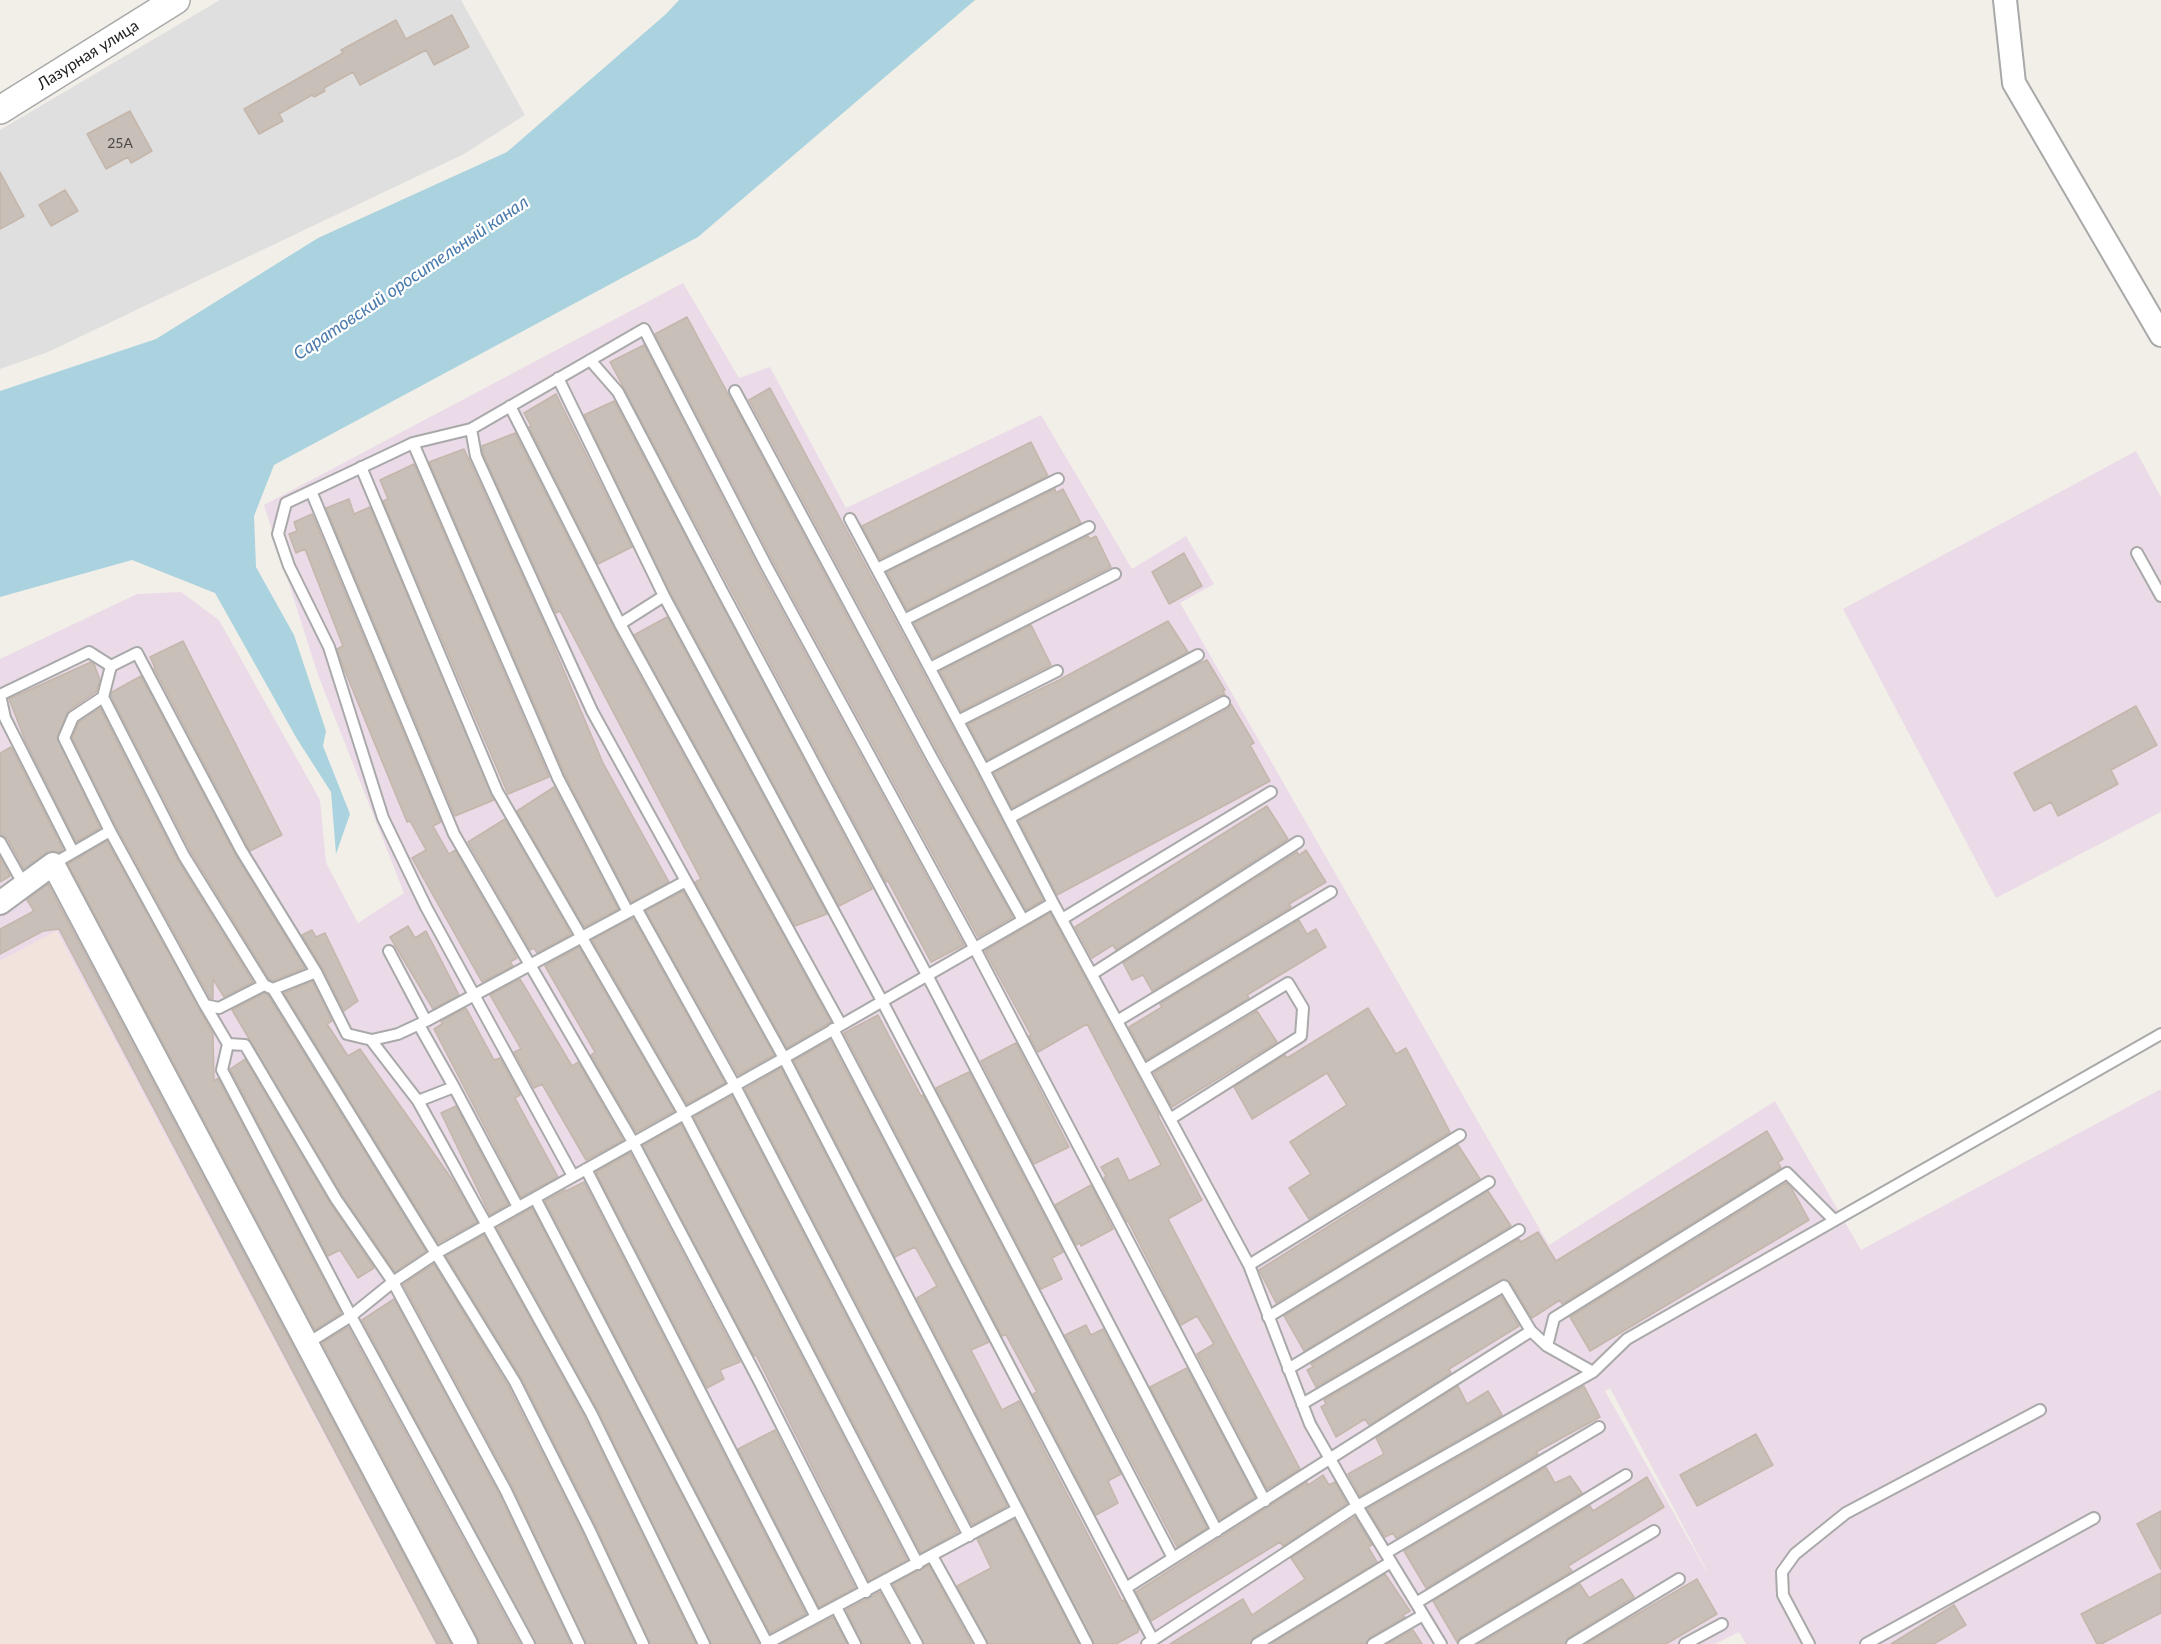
<!DOCTYPE html>
<meta charset="utf-8">
<style>
body{margin:0}
canvas{display:block;background:#f2efe9}
</style>
<canvas width="2161" height="1644"></canvas>
<script>
const c = document.querySelector('canvas').getContext('2d');
c.lineJoin = 'round';
function fill(path, color) { c.fillStyle = color; c.fill(path, 'evenodd'); }
const toPath = rows => new Path2D(rows.map(r => 'M' + r).join(''));
function trace(path, color, width, dash) { c.strokeStyle = color; c.lineWidth = width; c.lineCap = dash ? 'butt' : 'round'; c.setLineDash(dash || []); c.stroke(path); }
function drawText(font, color, halo, rows, align = 'center') {
  c.font = font + ' Lato,sans-serif'; c.lineWidth = 4.5; c.setLineDash([]); c.textBaseline = 'middle'; c.strokeStyle = halo; c.fillStyle = color; for (const [text, x, y, turn = 0] of rows) {
    c.save(); c.translate(x, y); c.rotate((+turn || 0) * Math.PI / 180); c.textAlign = isNaN(turn) ? turn : align; if (halo) c.strokeText(text, 0, 0); c.fillText(text, 0, 0); c.restore();
  }
}
const residential = toPath([
 [220,0,461,0,525,115,464,154,48,352,0,369,0,130]
]);
const industrial = toPath([
 [683,283,739,378,770,367,846,508,1041,415,1132,569,1186,536,1214,584,1180,603,1549,1245,1775,1101,1861,1250,2161,1089,2161,1644,1746,1644,1739,1632,1715,1644,435,1644,57,932,0,961,0,659,137,594,181,592,219,620,320,800,326,863,358,923,404,893,318,675,264,505],
 [1610,1388,1707,1571,1707,1572,1605,1391],
 [2136,451,2161,497,2161,812,1996,898,1843,609]
]);
const military = toPath([
 [56,931,435,1644,0,1644,0,961]
]);
const water = toPath([
 [679,0,975,0,698,237,274,465,254,516,256,567,294,635,326,731,323,746,350,814,336,854,331,792,297,739,215,593,132,560,0,597,0,391,156,339,318,238,507,152,666,14]
]);
const building = toPath([
 [452,15,469,47,434,65,426,50,360,85,353,72,324,88,325,91,314,97,312,95,279,114,283,121,259,134,244,109,343,53,341,50,396,20,406,39,452,15],
 [130,111,152,151,131,163,128,157,106,169,87,134,130,111],
 [0,172,24,216,0,229,0,172],
 [65,190,78,211,51,226,39,205,65,190],
 [687,317,924,760,1013,917,978,937,774,563,655,334,687,317],
 [644,345,760,571,964,945,931,962,888,881,886,882,610,362,644,345],
 [770,388,977,773,1043,900,1026,910,938,752,749,400,770,388],
 [556,394,632,547,598,564,529,427,531,426,524,413,556,394],
 [614,401,872,889,839,906,666,584,584,415,614,401],
 [515,433,621,642,831,1022,787,1048,695,882,701,879,560,611,556,613,483,454,482,446,515,433],
 [1031,442,1048,476,880,559,862,526,1031,442],
 [464,449,542,619,603,763,669,882,631,902,565,775,429,462,464,449],
 [414,464,549,777,508,794,383,501,388,499,380,480,414,464],
 [1055,489,1056,493,1063,489,1081,523,907,610,887,572,1055,489],
 [349,499,354,514,370,507,494,800,455,816,326,508,349,499],
 [312,514,441,822,433,826,449,854,455,850,517,958,510,962,513,966,482,982,412,858,426,850,410,821,407,822,342,664,337,649,343,646,305,549,296,553,289,534,297,531,294,522,312,514],
 [1088,536,1090,539,1096,536,1111,567,933,658,914,623,1088,536],
 [1184,553,1202,586,1169,604,1152,572,1184,553],
 [667,617,827,914,795,926,634,635,667,617],
 [1168,621,1188,652,987,760,968,724,1059,680,1168,621],
 [1031,625,1051,665,961,711,940,671,1031,625],
 [183,641,282,835,250,851,154,668,155,668,150,657,183,641],
 [1207,660,1225,690,1223,691,1225,695,1220,695,1012,808,994,773,1195,665,1207,660],
 [91,662,94,664,100,680,96,692,68,711,57,738,100,828,76,842,25,740,9,699,91,662],
 [141,676,235,854,305,968,273,981,269,979,191,852,111,696,112,692,141,676],
 [1231,704,1254,743,1250,745,1270,781,1057,895,1019,821,1228,709,1231,704],
 [2136,706,2157,745,2111,770,2118,784,2058,816,2051,802,2034,811,2014,773,2136,706],
 [100,708,177,859,253,982,224,997,213,979,213,999,210,998,117,828,72,738,79,722,100,708],
 [11,747,63,849,59,852,52,851,46,853,24,869,7,838,0,835,0,753,11,747],
 [554,787,618,909,584,927,517,811,554,787],
 [1267,806,1288,839,1116,950,1113,945,1092,958,1075,927,1267,806],
 [505,819,571,934,537,953,534,948,530,950,468,842,505,819],
 [107,841,213,1034,214,1081,218,1078,341,1313,315,1330,68,864,107,841],
 [1306,850,1326,882,1289,904,1291,907,1152,991,1143,975,1132,980,1123,963,1297,852,1299,855,1306,850],
 [0,857,10,876,0,882,0,857],
 [48,884,451,1644,437,1644,59,929,43,931,0,954,0,929,34,911,27,900,48,884],
 [683,891,774,1055,738,1075,646,911,683,891],
 [1050,913,1159,1115,1158,1116,1202,1200,1168,1219,1300,1469,1267,1489,1197,1354,1214,1344,1197,1316,1181,1325,1128,1221,1127,1222,1104,1178,1106,1176,1101,1167,1118,1158,1129,1181,1161,1165,1087,1024,1038,1052,1029,1036,1031,1035,985,951,1050,913],
 [633,918,725,1083,687,1104,592,940,633,918],
 [1299,920,1307,934,1316,929,1326,947,1247,995,1249,998,1146,1060,1129,1027,1162,1007,1160,1004,1299,920],
 [408,926,415,938,426,931,459,995,433,1009,390,937,408,926],
 [312,930,316,937,325,933,358,1001,344,1011,323,969,302,935,312,930],
 [579,947,674,1111,636,1132,591,1055,595,1052,545,966,579,947],
 [520,979,572,1066,578,1062,623,1140,586,1160,542,1084,534,1088,514,1052,521,1049,490,995,520,979],
 [312,981,332,1021,327,1024,348,1056,360,1049,454,1182,477,1222,438,1243,284,993,312,981],
 [264,993,268,995,426,1251,395,1272,342,1195,232,1010,264,993],
 [466,1008,494,1060,500,1058,520,1095,515,1098,558,1177,521,1197,434,1029,442,1024,441,1021,466,1008],
 [1368,1008,1396,1054,1406,1048,1450,1132,1309,1219,1289,1188,1311,1174,1290,1142,1347,1105,1327,1073,1252,1119,1234,1087,1285,1055,1287,1058,1368,1008],
 [1257,1011,1277,1042,1172,1107,1154,1073,1257,1011],
 [878,1015,921,1096,923,1095,1121,1474,1108,1481,1118,1503,1096,1515,1033,1394,1037,1392,1006,1335,1002,1336,844,1033,878,1015],
 [830,1040,989,1342,971,1350,1002,1410,1019,1401,1122,1601,1124,1600,1139,1629,1138,1632,1116,1644,1094,1644,917,1298,937,1286,915,1247,895,1257,794,1061,830,1040],
 [1016,1043,1069,1147,1034,1164,981,1061,1016,1043],
 [245,1059,330,1203,374,1268,358,1278,340,1250,328,1256,230,1069,245,1059],
 [781,1068,1007,1506,972,1525,745,1089,781,1068],
 [969,1072,1063,1252,1052,1258,1062,1279,1041,1289,936,1088,969,1072],
 [732,1096,958,1532,921,1553,694,1117,732,1096],
 [456,1106,508,1204,490,1215,441,1113,456,1106],
 [681,1124,907,1560,869,1581,756,1355,754,1356,643,1146,681,1124],
 [1767,1131,1783,1159,1778,1162,1781,1168,1562,1304,1560,1300,1532,1318,1510,1282,1503,1279,1316,1387,1307,1370,1313,1367,1311,1364,1519,1239,1521,1242,1538,1232,1556,1261,1767,1131],
 [1458,1145,1480,1179,1276,1303,1259,1270,1458,1145],
 [630,1153,740,1362,720,1370,724,1379,707,1388,596,1172,630,1153],
 [584,1182,806,1614,770,1633,545,1201,565,1190,566,1191,584,1182],
 [1786,1183,1792,1189,1809,1220,1590,1351,1570,1317,1786,1183],
 [1091,1185,1113,1229,1081,1246,1080,1243,1076,1245,1055,1205,1091,1185],
 [1488,1191,1511,1226,1304,1351,1284,1316,1488,1191],
 [532,1208,759,1643,759,1644,711,1644,598,1410,497,1228,532,1208],
 [484,1235,584,1416,696,1644,650,1644,596,1526,522,1379,446,1256,484,1235],
 [434,1264,508,1386,582,1532,635,1644,586,1644,513,1488,403,1284,434,1264],
 [1501,1296,1519,1326,1449,1369,1451,1373,1369,1425,1365,1419,1336,1437,1321,1407,1326,1404,1324,1400,1501,1296],
 [394,1299,499,1494,571,1644,536,1644,362,1320,394,1299],
 [1086,1325,1091,1335,1103,1329,1207,1528,1177,1547,1065,1335,1086,1325],
 [348,1327,520,1644,479,1644,478,1638,322,1343,348,1327],
 [1187,1368,1255,1497,1220,1520,1150,1387,1187,1368],
 [1458,1386,1467,1404,1488,1391,1502,1415,1360,1496,1348,1474,1384,1454,1376,1438,1458,1386],
 [1584,1386,1600,1417,1536,1452,1538,1454,1396,1538,1393,1533,1385,1537,1367,1509,1584,1386],
 [775,1430,855,1588,819,1607,738,1449,775,1430],
 [1756,1434,1773,1465,1697,1506,1680,1475,1756,1434],
 [1546,1467,1555,1483,1570,1476,1582,1493,1426,1588,1404,1551,1546,1467],
 [1323,1475,1329,1485,1335,1482,1347,1504,1283,1546,1280,1542,1151,1621,1136,1592,1307,1482,1308,1485,1323,1475],
 [1647,1477,1664,1507,1568,1566,1572,1571,1460,1638,1457,1642,1433,1601,1590,1506,1593,1511,1647,1477],
 [2161,1511,2161,1570,2137,1524,2161,1511],
 [1355,1517,1372,1545,1368,1547,1377,1562,1253,1638,1250,1644,1170,1644,1243,1599,1252,1615,1305,1579,1291,1558,1355,1517],
 [1014,1519,1079,1644,988,1644,957,1586,991,1568,977,1539,1014,1519],
 [929,1565,944,1593,972,1644,924,1644,893,1584,929,1565],
 [2161,1573,2161,1613,2101,1644,2097,1644,2081,1614,2161,1573],
 [1385,1574,1410,1611,1403,1615,1405,1617,1369,1638,1366,1644,1271,1644,1385,1574],
 [1622,1579,1634,1597,1568,1638,1565,1644,1479,1644,1580,1584,1589,1598,1622,1579],
 [1697,1579,1717,1614,1666,1644,1586,1644,1697,1579],
 [880,1592,908,1644,862,1644,846,1610,880,1592],
 [1954,1605,1966,1625,1934,1644,1891,1644,1954,1605],
 [833,1617,847,1644,782,1644,833,1617],
 [1413,1630,1422,1644,1388,1644,1413,1630]
]);
const service = toPath([
 [590,360,618,392,721,589,927,975,1217,1531],
 [558,378,664,596,882,1001,1173,1558],
 [735,391,931,756,1023,920],
 [510,406,620,624,841,1025],
 [471,429,476,456,592,711,784,1058,1087,1644],
 [413,443,558,778,628,912],
 [361,467,497,791,684,1114,918,1564],
 [311,491,454,834,633,1142,758,1379,866,1592],
 [850,519,984,770],
 [2137,553,2161,596],
 [877,569,1058,479],
 [904,620,1089,527],
 [620,624,664,596],
 [1198,655,984,770,1053,903,1249,1265,1310,1424,1357,1506,1593,1372,1627,1339,2161,1034],
 [111,666,137,653,241,850,316,972],
 [930,668,1115,574],
 [958,721,1057,671],
 [1009,818,1224,702],
 [110,831,64,738,73,717,103,697,184,856,264,985],
 [0,842,24,885],
 [73,852,5,718,0,695,89,652,111,666,103,697],
 [53,864,110,831,205,1005,219,1008,264,985,273,989,316,972,347,1034,372,1040,398,1034,426,1021,686,881],
 [636,908,735,1086,969,1536],
 [1062,919,1271,792],
 [389,951,426,1021],
 [1092,974,1298,842],
 [273,989,515,1382,589,1529,643,1644],
 [205,1005,228,1044,222,1070,351,1316,529,1644],
 [1117,1021,1331,892],
 [833,1029,1153,1640],
 [371,1040,418,1101,454,1087,419,1025],
 [228,1044,245,1045,336,1199,393,1282,506,1491,579,1644],
 [1144,1070,1288,983,1303,1008,1301,1036,1170,1119],
 [454,1087,518,1207],
 [418,1101,591,1413,704,1644],
 [586,1169,816,1617],
 [573,1176,426,907,383,818,329,647,289,566,278,534,286,503,413,443,471,429,644,329,767,567,974,947,1265,1501],
 [535,1198,767,1643],
 [1249,1265,1460,1135],
 [1268,1317,1489,1182],
 [308,1343,351,1316,393,1282,435,1254,784,1058,1053,903],
 [1547,1346,1554,1318,1787,1173,1834,1220],
 [1288,1369,1519,1230],
 [1302,1404,1504,1286,1531,1331],
 [1386,1553,1599,1427],
 [932,1556,981,1644],
 [883,1582,917,1644],
 [1126,1588,1531,1331,1547,1346,1593,1372],
 [1416,1603,1626,1475],
 [836,1607,855,1644],
 [766,1644,1016,1510],
 [1147,1644,1357,1506,1441,1644],
 [1257,1644,1391,1562],
 [1373,1644,1423,1615],
 [1464,1644,1654,1531],
 [1572,1644,1679,1579],
 [1685,1644,1722,1624],
 [1809,1644,1783,1595,1782,1572,1795,1554,1846,1513,2040,1410],
 [1866,1644,2094,1518]
]);
const minor = toPath([
 [2005,0,2014,83,2161,335],
 [0,903,53,864,466,1644]
]);
const tertiary = toPath([
 [0,110,176,0]
]);
const numberNames = [
 ["25А",120,143]
];
const streetNames = [
 ["Лазурная улица",88,55,-32]
];
const waterNames = [
 ["Саратовский оросительный канал",411,278,-34]
];
fill(residential, '#e0dfdf');
fill(industrial, '#ebdbe8');
fill(military, '#f3e3dd');
fill(water, '#aad3df');
fill(building, '#c7bfb8');
trace(building, '#c4b6ab', 1.5);
trace(service, '#a9a9a9', 14);
trace(minor, '#a9a9a9', 26);
trace(tertiary, '#a9a9a9', 30);
trace(service, '#fff', 10);
trace(minor, '#fff', 22);
trace(tertiary, '#fff', 27);
drawText('14px', '#4b4948', null, numberNames);
drawText('16px', '#222', '#fff', streetNames);
drawText('italic 18px', '#4a7aab', '#fff', waterNames);
</script>
